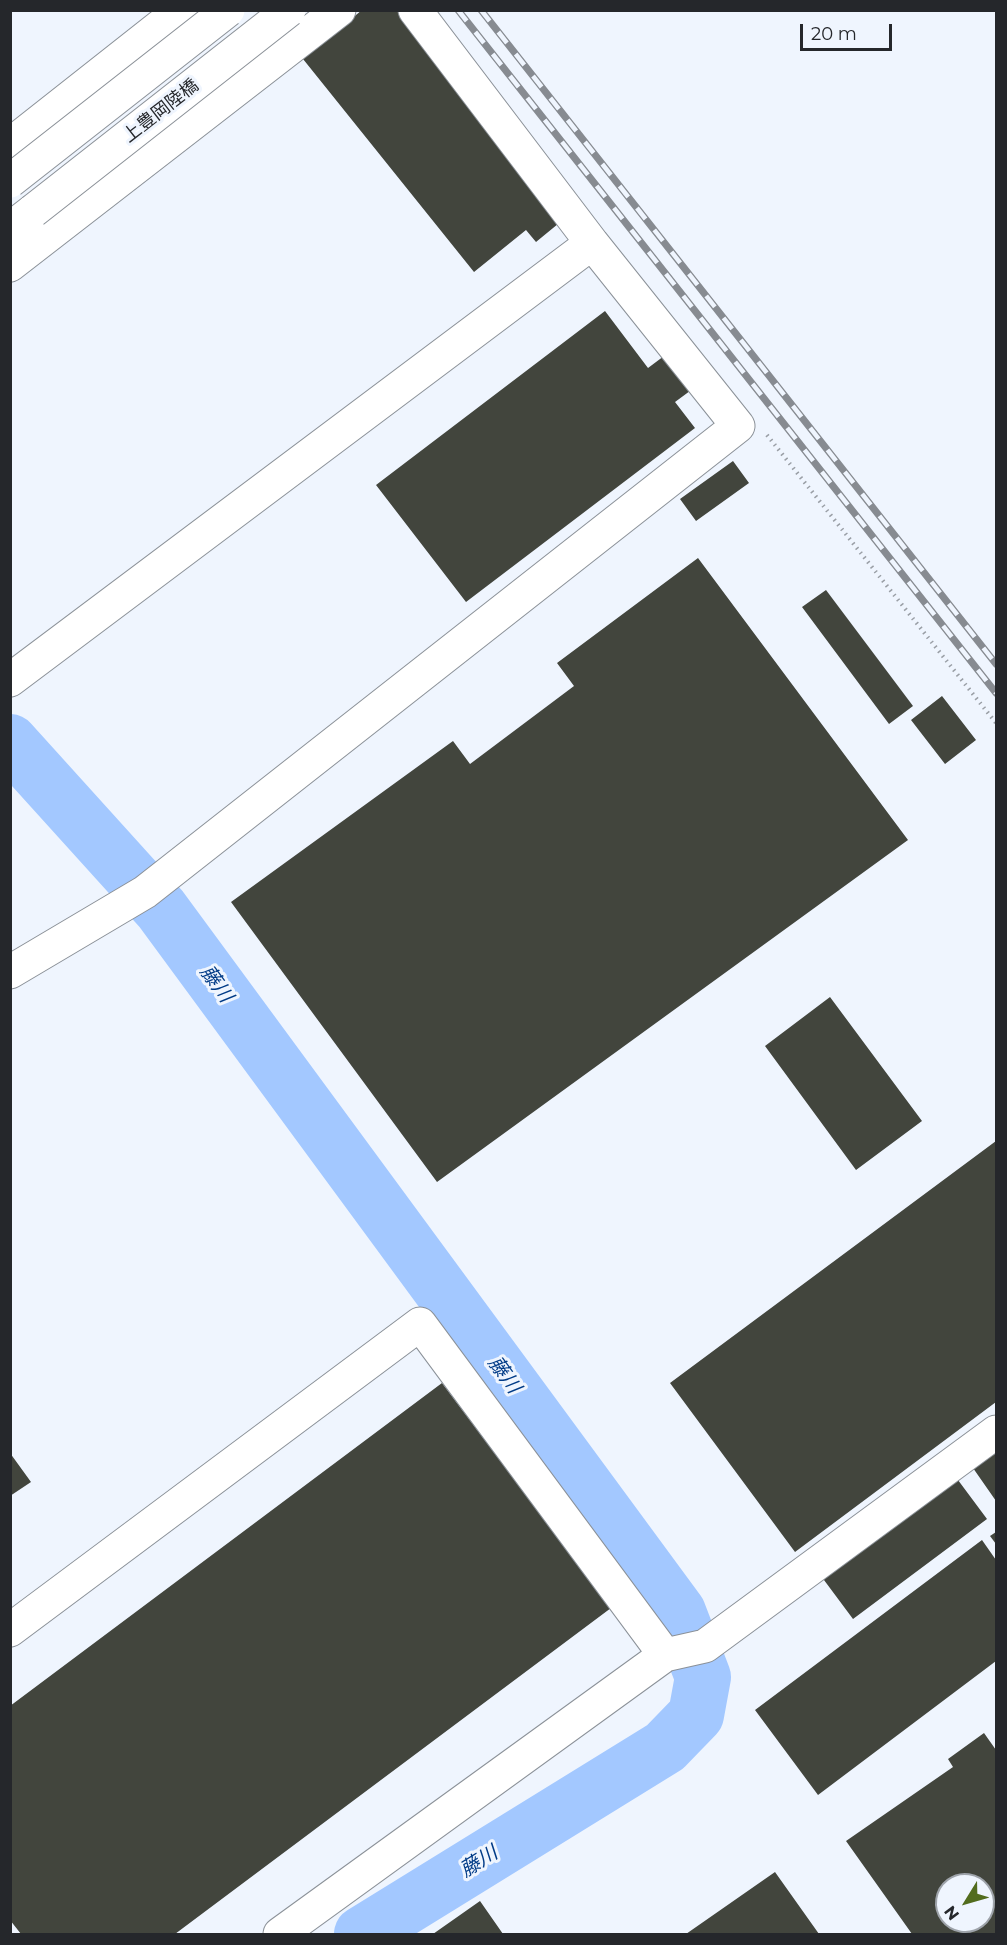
<!DOCTYPE html>
<meta charset="utf-8">
<style>
body{margin:0}
#map{position:relative;width:1007px;height:1945px;overflow:hidden;background:#eff5fe;font-family:Montserrat,sans-serif}
canvas{display:block}
.frame{position:absolute;inset:0;border:12px solid #25272b;pointer-events:none}
.north{position:absolute;left:935px;top:1873px;width:60px;height:60px;box-sizing:border-box;background:#eff5fe;border:2px solid #9ea3aa;border-radius:50%;rotate:233deg;font-size:16px;font-weight:700;line-height:24px;text-align:center;color:#25272b}
.north::after{content:'';display:block;margin:auto;width:21px;height:27px;background:#526c1e;clip-path:polygon(50% 0,100% 100%,50% 72%,0 100%)}
.scale{position:absolute;left:800px;top:24px;width:92px;height:27px;box-sizing:border-box;border:3px solid #25272b;border-top:0;padding-left:8px;font-size:18px;line-height:21px;white-space:nowrap;color:#25272b;-webkit-text-stroke:4px #eff5fe;paint-order:stroke}
</style>
<div id="map">
<canvas width="1007" height="1945"></canvas>
<div class="frame"></div>
<div class="north">N</div>
<div class="scale">20 m</div>
</div>
<script>
const c = document.querySelector('canvas').getContext('2d');
c.lineJoin = 'round';
const toPath = rows => new Path2D(rows.map(r => 'M' + r).join(''));
function trace(path, color, width, dash) { c.strokeStyle = color; c.lineWidth = width; c.lineCap = dash ? 'butt' : 'round'; c.setLineDash(dash || []); c.stroke(path); }
function fill(path, color) { c.fillStyle = color; c.fill(path, 'evenodd'); }
function drawText(font, color, halo, rows, align = 'center') {
  c.font = font + ' Montserrat,"Noto Sans JP",sans-serif'; c.lineWidth = 6; c.setLineDash([]); c.textBaseline = 'middle'; c.strokeStyle = halo; c.fillStyle = color; for (const [text, x, y, turn = 0] of rows) {
    c.save(); c.translate(x, y); c.rotate((+turn || 0) * Math.PI / 180); c.textAlign = isNaN(turn) ? turn : align; if (halo) c.strokeText(text, 0, 0); c.fillText(text, 0, 0); c.restore();
  }
}
const river = toPath([
 [10,742,161,909,678,1612,703,1677,696,1715,665,1747,362,1934]
]);
const building = toPath([
 [362,10,397,10,564,219,536,242,526,230,474,272,303,59],
 [605,311,648,368,668,353,694,388,675,402,695,428,466,602,376,485],
 [733,461,749,483,696,521,680,499],
 [698,558,908,840,437,1182,231,902,453,741,470,764,574,686,557,663],
 [826,590,913,706,889,724,802,607],
 [942,696,976,740,945,764,911,720],
 [830,997,922,1121,856,1170,765,1046],
 [996,1141,996,1402,795,1552,670,1383],
 [442,1383,611,1608,175,1934,21,1934,10,1920,10,1706],
 [996,1451,996,1501,973,1468],
 [10,1453,31,1482,10,1496],
 [955,1476,987,1519,853,1619,821,1576],
 [996,1532,996,1544,990,1536],
 [982,1540,996,1560,996,1661,818,1795,755,1710],
 [984,1733,996,1750,996,1934,912,1934,846,1841,953,1767,948,1759],
 [947,1885,983,1885,983,1921,947,1921],
 [775,1872,819,1934,686,1934],
 [480,1901,503,1934,433,1934]
]);
const path = toPath([
 [767,435,996,723]
]);
const minor = toPath([
 [10,145,181,10],
 [10,229,33,211],
 [10,265,339,10],
 [10,680,592,243],
 [10,972,145,892,738,426,592,243,415,10],
 [10,1630,420,1324,665,1655],
 [280,1934,665,1655,705,1646,996,1432]
]);
const rail = toPath([
 [458,10,996,693],
 [481,10,996,664]
]);
const minorBridge = toPath([
 [10,181,228,10],
 [33,211,289,10]
]);
const streetNames = [
 ["上豊岡陸橋",161,111,-38]
];
const waterNames = [
 ["藤川",216,984,54],
 ["藤川",504,1375,54],
 ["藤川",479,1862,-32]
];
trace(river, '#a3c8ff', 56);
fill(building, '#42453d');
trace(minor, '#8b9198', 35);
trace(path, '#9a9fa6', 4, [1.5, 4.5]);
trace(minor, '#fff', 33);
trace(rail, '#878b91', 7);
trace(rail, '#eff5fe', 4.5, [14]);
trace(minorBridge, '#8b9198', 35, []);
trace(minorBridge, '#fff', 33);
drawText('18px', '#25272b', '#eff5fe', streetNames);
drawText('italic 20px', '#013b87', '#eff5fe', waterNames);
</script>
